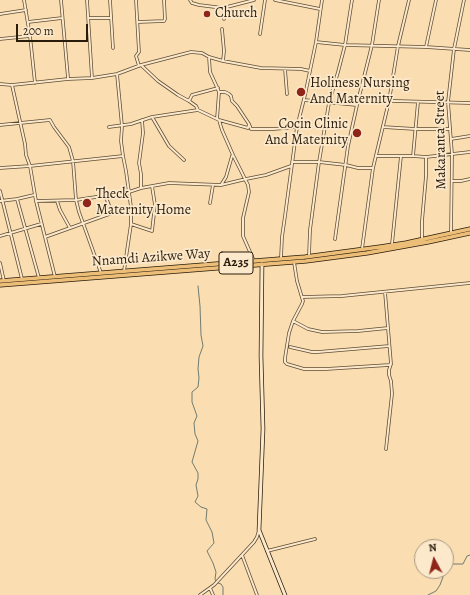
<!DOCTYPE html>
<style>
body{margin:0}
#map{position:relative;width:470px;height:595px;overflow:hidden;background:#faddb1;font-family:Alegreya,serif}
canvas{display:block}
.north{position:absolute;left:414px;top:539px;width:40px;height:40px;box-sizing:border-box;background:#fce9cc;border:1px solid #a8977f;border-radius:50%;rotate:353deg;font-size:11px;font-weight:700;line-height:16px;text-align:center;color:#2a1c0b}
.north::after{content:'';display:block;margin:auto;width:14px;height:18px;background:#8f2418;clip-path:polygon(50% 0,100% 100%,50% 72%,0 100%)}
.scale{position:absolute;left:16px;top:24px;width:72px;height:18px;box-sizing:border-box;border:2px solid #2a1c0b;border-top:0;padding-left:5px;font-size:12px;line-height:14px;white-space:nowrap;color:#2a1c0b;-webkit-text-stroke:3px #fce9cc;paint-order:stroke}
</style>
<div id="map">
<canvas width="470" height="595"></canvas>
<div class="north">N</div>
<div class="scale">200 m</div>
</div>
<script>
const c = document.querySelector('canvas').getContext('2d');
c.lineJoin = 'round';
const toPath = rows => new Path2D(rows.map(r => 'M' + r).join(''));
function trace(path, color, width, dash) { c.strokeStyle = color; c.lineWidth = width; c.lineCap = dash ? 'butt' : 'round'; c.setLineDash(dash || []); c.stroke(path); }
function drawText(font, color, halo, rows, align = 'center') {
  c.font = font + ' Alegreya,serif'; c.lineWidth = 3.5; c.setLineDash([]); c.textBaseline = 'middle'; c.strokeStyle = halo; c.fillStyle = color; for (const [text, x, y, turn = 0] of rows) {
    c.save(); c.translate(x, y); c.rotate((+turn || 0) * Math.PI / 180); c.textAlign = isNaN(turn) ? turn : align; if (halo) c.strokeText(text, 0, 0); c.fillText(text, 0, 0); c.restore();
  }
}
const stream = toPath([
 [198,286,200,306,201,335,203,346,199,357,198,369,199,378,198,387,192,392,192,402,197,416,194,423,195,434,198,441,192,462,198,473,198,479,196,485,198,496,195,502,201,507,207,509,206,520,212,532,214,543,207,551,213,563,216,572,215,579,216,581],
 [446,564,463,564,467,556,470,555],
 [218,583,221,584,223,587,223,595],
 [428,595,436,591,440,585,443,577,442,571]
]);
const street = toPath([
 [24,0,30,36,35,83],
 [61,0,68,78],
 [87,0,92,78],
 [110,0,113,48],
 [136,0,139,52,136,56,139,66],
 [190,0,192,3,199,5,223,8,254,0],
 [275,0,320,9],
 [0,14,26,10],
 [89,18,111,18],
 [224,19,224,7],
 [28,22,62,18],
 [138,22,164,21,165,19,164,0],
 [222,29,224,51,223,61],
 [260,34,265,0],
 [0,39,30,36],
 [316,42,345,45,426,47,470,50],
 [426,47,436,0],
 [209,57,210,72,216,85,219,92,217,119],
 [141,65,158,81,178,95,189,101,196,106,198,110,219,120,248,128,249,124,251,129,274,129,296,127],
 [285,69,287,94],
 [117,74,122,126,121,141,123,156,126,171,131,207,131,224,124,271],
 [0,84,12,85,68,79,92,78,117,74,141,65,191,52,202,53,209,57,223,61,261,68,301,69,310,71],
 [12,85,25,144,26,155,30,166,36,201,55,277],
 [219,92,225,92,229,94,231,96,232,101,237,106,249,124],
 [304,100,357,105],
 [358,100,470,103],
 [189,101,192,95,218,88],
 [152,117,169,146,184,160],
 [219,120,222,130,233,155,248,185,249,192,243,218,243,236,254,261],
 [0,125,50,120,54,127,69,147,73,161,76,200,79,212,101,273],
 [109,127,131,124,152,117,165,115,198,110],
 [383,127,415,129,450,129],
 [451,139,470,136],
 [376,156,413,156,426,157,470,152],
 [413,156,418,102],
 [292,162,319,162,346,165,358,168,373,168],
 [0,168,30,166,123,156],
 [452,181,461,181,470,179],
 [221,185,226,177,232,156],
 [141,187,141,174,139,163,143,133,142,120],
 [0,191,22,279],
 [17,199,39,278],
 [0,201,17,199,34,195],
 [36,201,76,200,129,192,141,188,169,183,221,185,246,179,266,175,291,166],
 [57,201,60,210,70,228],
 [210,203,213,185],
 [131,224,152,231,155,205,152,186],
 [451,233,452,154,448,102,454,49,464,0],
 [0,236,41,224],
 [45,237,112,213,105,195],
 [335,239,348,146,357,105,372,45,379,0],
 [422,240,422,221,426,176,426,157],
 [392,244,401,156],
 [362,249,373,168,389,101,398,46,409,0],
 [309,256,310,230,319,162,329,103,338,72,345,45,352,0],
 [281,258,282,237,285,216,297,127,305,95,316,42,322,0],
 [294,262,297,281,303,301,302,304,293,321,289,333,285,358,285,362,287,364,304,369,326,369,389,365,391,364],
 [0,263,4,281],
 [385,292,391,364,389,370,389,375,391,381,392,394,386,449],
 [302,297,342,296,470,283],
 [293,321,308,329,322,332,358,331,388,328],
 [290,347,312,352,318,352,389,346],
 [267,551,315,539],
 [242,555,257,595],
 [210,588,213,595],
 [200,595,214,585,254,542,257,537,259,530]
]);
const secondary = toPath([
 [262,264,261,356,263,429,259,530,285,595]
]);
const highway = toPath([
 [0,281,305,257,380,247,406,243,470,229],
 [0,285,306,261,367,253,428,242,470,233]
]);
const markers = [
 [207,14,4,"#8f2418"],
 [301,92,5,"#8f2418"],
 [357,133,5,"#8f2418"],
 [87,203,5,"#8f2418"]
];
const shields = [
 [236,263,34]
];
const shieldNames = [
 ["A235",236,263]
];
const poiNames = [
 ["Church",215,14],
 ["Holiness Nursing",310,84],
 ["And Maternity",310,100],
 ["Cocin Clinic",348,125,"right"],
 ["And Maternity",348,141,"right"],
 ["Theck",96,195],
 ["Maternity Home",96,211]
];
const streetNames = [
 ["Makaranta Street",441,140,-91],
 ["Nnamdi Azikwe Way",151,258,-4]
];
trace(stream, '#717b70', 1);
trace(street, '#5e4c34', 3.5);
trace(secondary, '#2a1c0b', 4.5);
trace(highway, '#2a1c0b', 5);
trace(street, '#fce9cc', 2);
trace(secondary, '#fce9cc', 3);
trace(highway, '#edbe78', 3.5);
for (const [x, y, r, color] of markers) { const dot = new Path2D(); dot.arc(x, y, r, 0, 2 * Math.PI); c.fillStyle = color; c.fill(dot); trace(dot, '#fce9cc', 1.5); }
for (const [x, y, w] of shields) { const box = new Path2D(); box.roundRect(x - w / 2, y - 11, w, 22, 3); c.fillStyle = '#fce9cc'; c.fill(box); trace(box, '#2a1c0b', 1); }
drawText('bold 13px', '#2a1c0b', null, shieldNames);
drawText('14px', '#2a1c0b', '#fce9cc', poiNames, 'left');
drawText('14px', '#2a1c0b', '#fce9cc', streetNames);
</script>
